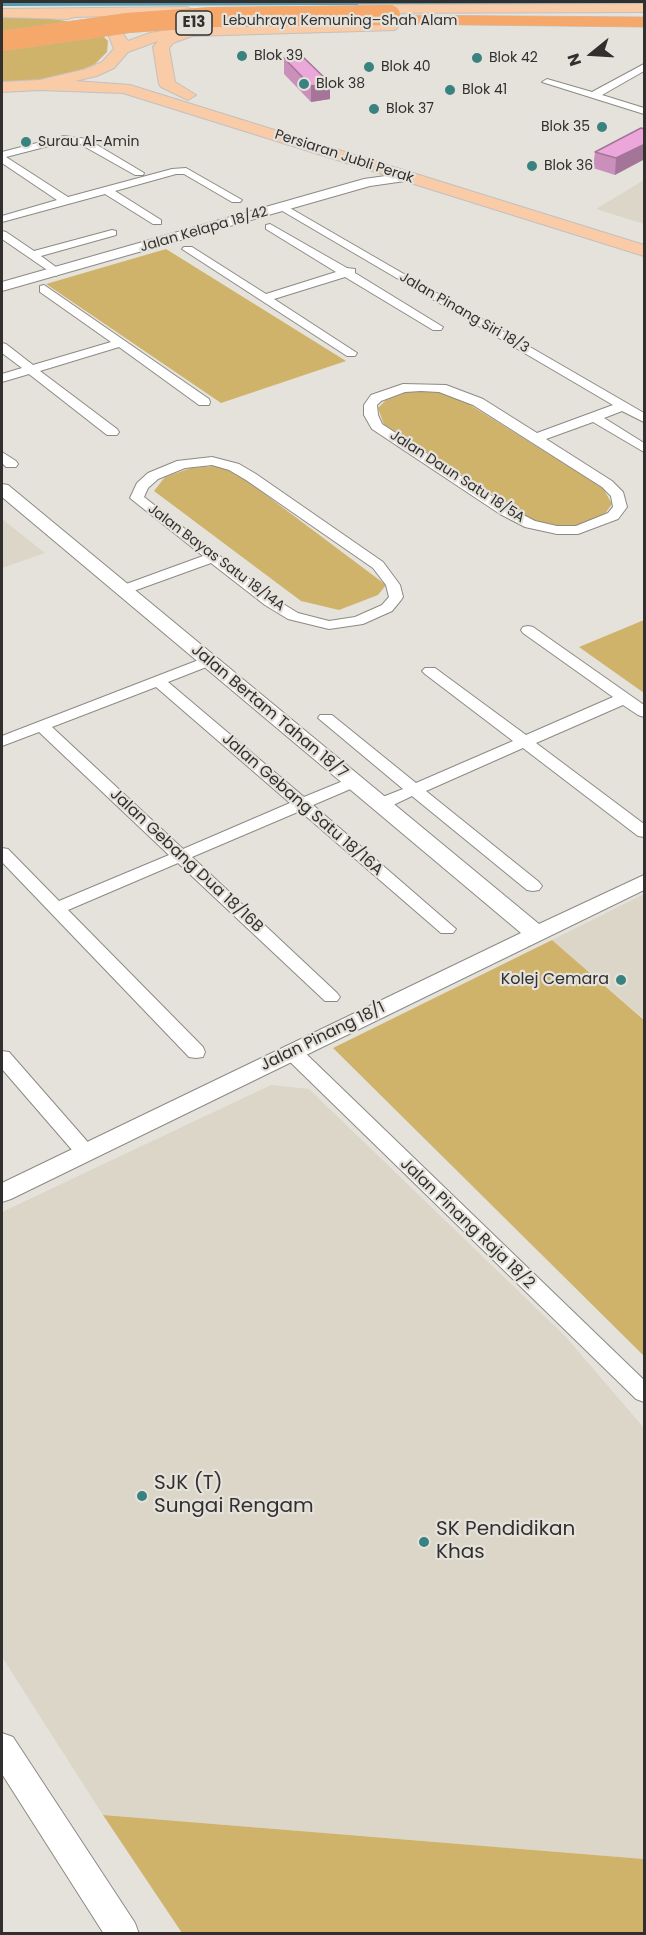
<!DOCTYPE html>
<meta charset="utf-8">
<style>
body{margin:0}
#map{position:relative;width:646px;height:1935px;overflow:hidden;background:#e5e2dc;font-family:Poppins,sans-serif}
canvas{display:block}
.frame{position:absolute;inset:0;border:3px solid #32302e;pointer-events:none}
.north{position:absolute;left:562px;top:24px;width:60px;height:60px;-webkit-text-stroke:4px #e5e2dc;paint-order:stroke;rotate:252deg;font-size:16px;font-weight:700;line-height:24px;text-align:center;color:#32302e}
.north::after{content:'';display:block;margin:auto;width:21px;height:27px;background:#32302e;clip-path:polygon(50% 0,100% 100%,50% 72%,0 100%)}
</style>
<div id="map">
<canvas width="646" height="1935"></canvas>
<div class="frame"></div>
<div class="north">N</div>
</div>
<script>
const c = document.querySelector('canvas').getContext('2d');
c.lineJoin = 'round';
function fill(path, color) { c.fillStyle = color; c.fill(path, 'evenodd'); }
const toPath = rows => new Path2D(rows.map(r => 'M' + r).join(''));
function trace(path, color, width, dash) { c.strokeStyle = color; c.lineWidth = width; c.lineCap = dash ? 'butt' : 'round'; c.setLineDash(dash || []); c.stroke(path); }
function drawText(font, color, halo, rows, align = 'center') {
  c.font = font + ' Poppins,sans-serif'; c.lineWidth = 4.5; c.setLineDash([]); c.textBaseline = 'middle'; c.strokeStyle = halo; c.fillStyle = color; for (const [text, x, y, turn = 0] of rows) {
    c.save(); c.translate(x, y); c.rotate((+turn || 0) * Math.PI / 180); c.textAlign = isNaN(turn) ? turn : align; if (halo) c.strokeText(text, 0, 0); c.fillText(text, 0, 0); c.restore();
  }
}
const built = toPath([
 [644,180,644,224,596,209],
 [2,519,45,553,2,568],
 [644,894,644,1019,552,940],
 [271,1085,309,1089,565,1336,644,1428,644,1859,103,1815,2,1657,2,1212]
]);
const green = toPath([
 [30,16,81,23,98,31,108,41,107,52,95,64,74,73,44,80,2,82,2,17],
 [166,249,346,361,221,403,46,284],
 [410,391,438,391,456,396,603,488,612,504,604,515,576,526,557,526,535,521,384,425,378,408,386,400],
 [215,466,234,471,386,585,378,595,339,610,301,601,154,491,165,477,191,468],
 [644,620,644,693,579,647],
 [552,940,644,1020,644,1356,333,1048],
 [103,1815,644,1859,644,1933,182,1933]
]);
const stream = toPath([
 [2,4,644,2]
]);
const minor = toPath([
 [644,64,644,71,602,95,644,108,644,114,542,82,547,79,592,92,644,64],
 [64,136,87,139,144,173,143,175,135,175,80,144,75,143,64,142,6,157,68,197,172,169,186,168,242,200,240,202,232,202,184,174,176,174,115,191,161,220,161,224,153,224,105,194,2,222,2,216,57,200,2,163,2,152,64,136],
 [283,204,644,413,644,422,622,411,604,418,644,443,644,452,593,422,546,439,612,481,623,492,627,507,618,519,578,534,557,534,525,527,500,514,372,429,364,415,364,405,371,395,403,384,446,385,483,399,537,433,613,405,279,209,279,205,283,204],
 [421,391,439,392,473,405,602,487,611,496,613,507,608,513,576,526,557,526,535,521,510,508,382,424,378,415,377,405,381,401,405,392,421,391],
 [270,224,347,268,355,269,355,273,443,327,441,330,433,330,345,277,274,299,357,353,355,356,347,356,182,249,184,247,192,247,266,294,336,272,266,229,266,225,270,224],
 [112,230,116,231,116,235,41,256,60,270,62,272,56,276,2,239,2,231,6,232,34,251,112,230],
 [44,285,209,399,210,402,209,405,199,405,119,347,40,371,117,429,119,432,117,435,107,435,29,374,2,382,2,374,22,368,2,353,2,343,6,344,33,365,111,342,40,292,40,286,44,285],
 [2,452,16,461,18,464,16,467,6,467,2,463,2,452],
 [212,457,239,464,256,474,383,562,400,585,403,597,401,600,392,611,363,624,329,629,288,619,265,605,211,563,128,593,118,593,116,590,118,587,203,556,130,498,137,483,148,473,177,461,212,457],
 [212,465,229,470,246,480,373,568,386,585,389,597,382,605,355,617,329,621,298,613,275,599,144,497,148,488,158,479,185,468,212,465],
 [528,626,533,627,644,705,644,717,638,715,623,705,536,743,644,824,644,837,638,836,523,748,426,791,539,882,542,886,539,890,533,891,527,890,412,796,387,808,375,808,373,804,375,800,403,789,318,718,320,715,332,715,416,783,513,741,425,674,422,671,425,668,435,668,526,735,613,697,523,633,521,630,523,627,528,626],
 [209,656,217,661,214,664,168,682,304,797,348,779,360,779,362,782,360,785,313,805,456,929,453,933,441,933,300,811,192,857,337,993,340,997,337,1001,325,1001,178,863,68,910,203,1047,205,1052,203,1057,196,1058,189,1057,2,862,2,848,8,849,59,901,169,855,39,732,2,746,2,736,209,656],
 [156,687,290,803,183,849,52,727,156,687],
 [292,1046,299,1047,644,1380,644,1402,636,1399,285,1057,283,1052,285,1047,292,1046],
 [2,1051,9,1052,93,1148,96,1153,93,1158,86,1160,79,1158,2,1069,2,1051]
]);
const tertiary = toPath([
 [407,173,414,177,412,180,370,186,2,291,2,282,364,179,407,173],
 [2,484,8,485,539,924,644,875,644,890,11,1199,2,1202,2,1183,521,933,2,497,2,484],
 [2,1733,13,1737,135,1923,139,1934,104,1934,2,1774,2,1733]
]);
const primary = toPath([
 [644,4,644,12,359,13,352,9,359,5,644,4],
 [187,7,194,11,192,14,74,17,68,19,2,17,2,9,187,7],
 [390,22,398,27,395,30,192,36,173,43,169,48,175,82,196,95,188,100,161,87,159,84,153,47,158,41,128,52,114,68,97,76,75,81,130,85,644,245,644,256,123,93,40,90,2,92,2,82,40,80,86,69,102,62,114,49,108,34,116,29,121,31,128,41,150,33,186,27,390,22]
]);
const motorway = toPath([
 [388,15,644,17,644,27,382,24,379,20,382,16,388,15]
]);
const motorwayBridge = toPath([
 [2,41,128,23,212,17,390,15]
]);
const wall = toPath([
 [284,58,330,99,311,102,284,74],
 [641,128,615,175,593,168,595,152]
]);
const shadedWall = toPath([
 [330,83,330,99,311,102,311,86],
 [645,144,645,159,615,175,616,158]
]);
const building = toPath([
 [302,56,330,83,311,86,284,58,302,56],
 [641,128,645,129,645,144,616,158,595,152,641,128]
]);
const markers = [
 [242,56,6,"#39827f"],
 [477,58,6,"#39827f"],
 [369,67,6,"#39827f"],
 [304,84,6,"#39827f"],
 [450,90,6,"#39827f"],
 [374,109,6,"#39827f"],
 [602,127,6,"#39827f"],
 [26,142,6,"#39827f"],
 [532,166,6,"#39827f"],
 [621,980,6,"#39827f"],
 [142,1496,6,"#39827f"],
 [424,1542,6,"#39827f"]
];
const farStreetnames = [
 ["Lebuhraya Kemuning–Shah Alam",340,21],
 ["Persiaran Jubli Perak",344,157,18],
 ["Jalan Kelapa 18/42",204,230,-16],
 ["Jalan Pinang Siri 18/3",464,313,30],
 ["Jalan Daun Satu 18/5A",457,477,33],
 ["Jalan Bayas Satu 18/14A",216,558,37]
];
const farPoinames = [
 ["Blok 39",254,56],
 ["Blok 42",489,58],
 ["Blok 40",381,67],
 ["Blok 38",316,84],
 ["Blok 41",462,90],
 ["Blok 37",386,109],
 ["Blok 35",590,127,"right"],
 ["Surau Al-Amin",38,142],
 ["Blok 36",544,166]
];
const shields = [
 [194,23,36]
];
const shieldNames = [
 ["E13",194,23]
];
const streetNames = [
 ["Jalan Bertam Tahan 18/7",269,712,40],
 ["Jalan Gebang Satu 18/16A",302,805,41],
 ["Jalan Gebang Dua 18/16B",186,861,43],
 ["Jalan Pinang 18/1",323,1037,-26],
 ["Jalan Pinang Raja 18/2",467,1224,44]
];
const poiNames = [
 ["Kolej Cemara",609,980]
];
const nearPoinames = [
 ["SJK (T)",154,1484],
 ["Sungai Rengam",154,1507],
 ["SK Pendidikan",436,1530],
 ["Khas",436,1553]
];
fill(built, '#dbd6c8');
fill(green, '#d0b36a');
trace(stream, '#569ab0', 4);
trace(minor, '#8c8a84', 2);
trace(tertiary, '#8c8a84', 2);
trace(primary, '#c2c1c0', 2);
trace(motorway, '#c2c1c0', 1);
fill(minor, '#fff');
fill(tertiary, '#fff');
fill(primary, '#f9cba6');
fill(motorway, '#f5a86a');
trace(motorwayBridge, '#c2c1c0', 20, []);
trace(motorwayBridge, '#f5a86a', 20);
fill(wall, '#ca90bb');
fill(shadedWall, '#a47598');
fill(building, '#eba7d9');
trace(building, '#a47598', 1.5);
for (const [x, y, r, color] of markers) { const dot = new Path2D(); dot.arc(x, y, r, 0, 2 * Math.PI); c.fillStyle = color; c.fill(dot); trace(dot, '#e5e2dc', 2); }
drawText('14px', '#32302e', '#e5e2dc', farStreetnames);
drawText('14px', '#32302e', '#e5e2dc', farPoinames, 'left');
for (const [x, y, w] of shields) { const box = new Path2D(); box.roundRect(x - w / 2, y - 12, w, 24, 4.5); c.fillStyle = '#e5e2dc'; c.fill(box); trace(box, '#32302e', 1.5); }
drawText('bold 15px', '#32302e', null, shieldNames);
drawText('16px', '#32302e', '#e5e2dc', streetNames);
drawText('16px', '#32302e', '#e5e2dc', poiNames, 'right');
drawText('20px', '#32302e', '#e5e2dc', nearPoinames, 'left');
</script>
